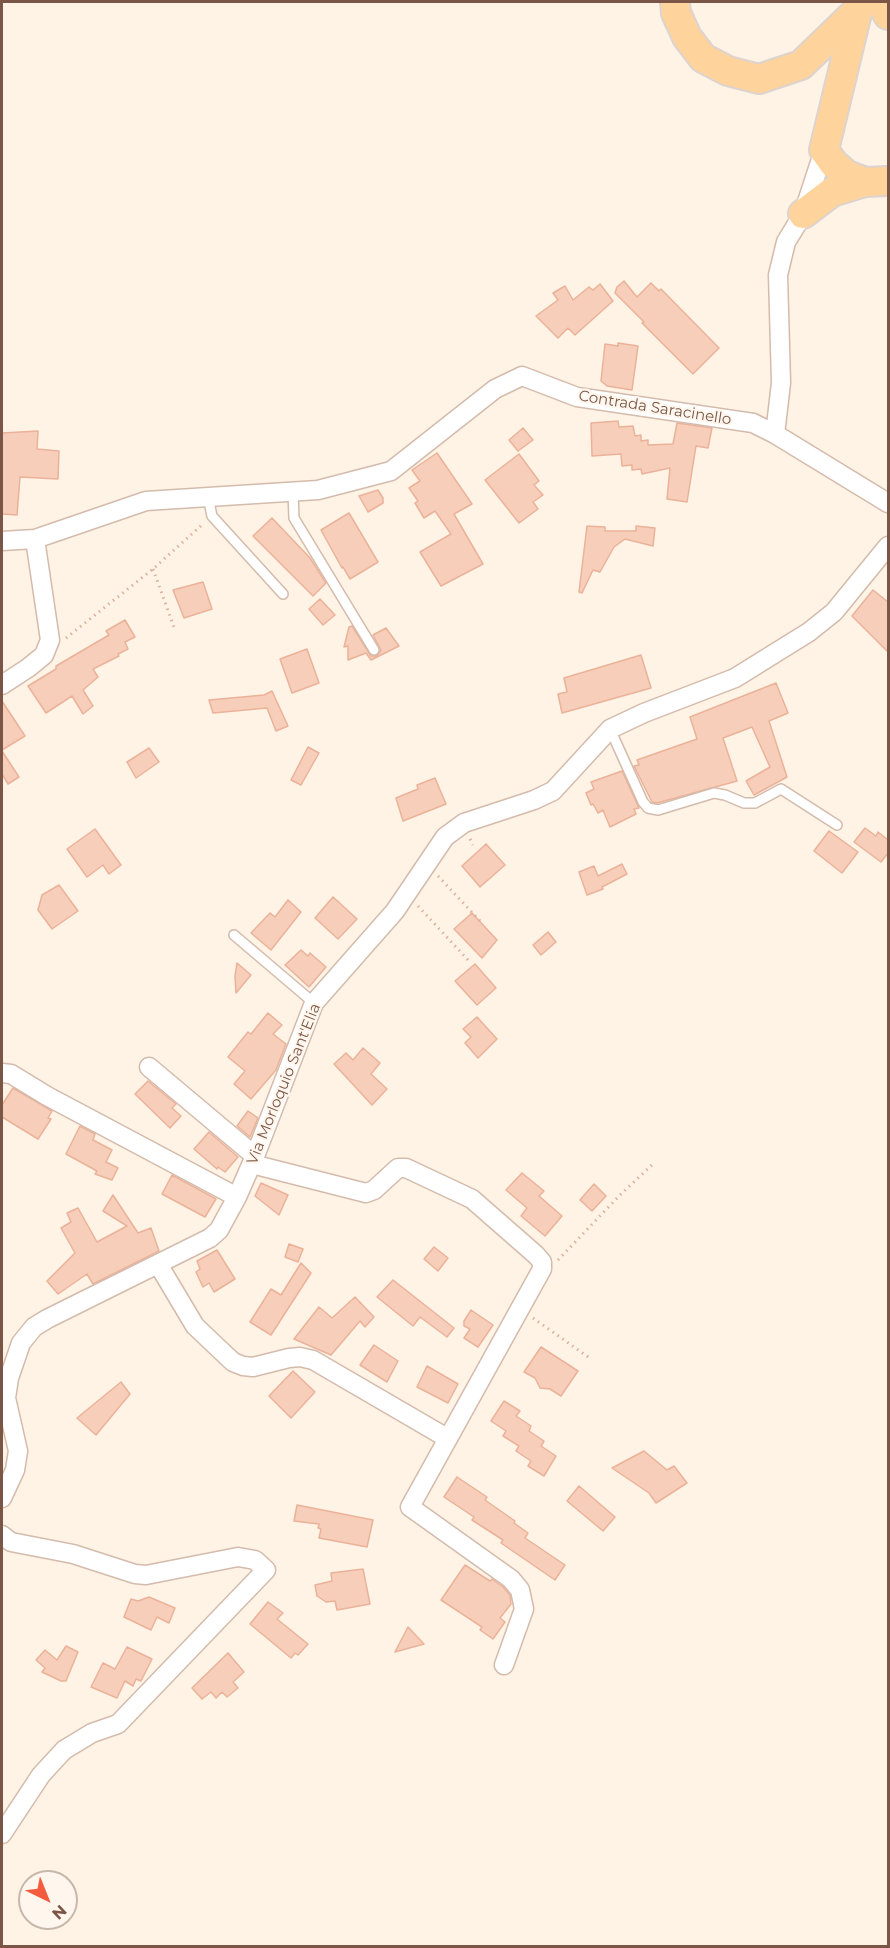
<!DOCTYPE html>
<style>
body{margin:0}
#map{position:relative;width:890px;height:1948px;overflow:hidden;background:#fef3e5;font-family:Montserrat,sans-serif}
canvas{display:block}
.frame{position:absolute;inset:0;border:3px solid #7b5647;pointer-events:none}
.north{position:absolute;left:18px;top:1870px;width:60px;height:60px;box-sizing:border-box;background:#fff7ee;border:2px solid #cab7ab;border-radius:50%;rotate:137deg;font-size:16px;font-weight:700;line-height:24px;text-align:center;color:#7b5647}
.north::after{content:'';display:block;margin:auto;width:21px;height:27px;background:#f45b3f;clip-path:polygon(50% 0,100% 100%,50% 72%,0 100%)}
</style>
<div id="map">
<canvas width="890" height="1948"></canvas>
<div class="frame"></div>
<div class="north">N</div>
</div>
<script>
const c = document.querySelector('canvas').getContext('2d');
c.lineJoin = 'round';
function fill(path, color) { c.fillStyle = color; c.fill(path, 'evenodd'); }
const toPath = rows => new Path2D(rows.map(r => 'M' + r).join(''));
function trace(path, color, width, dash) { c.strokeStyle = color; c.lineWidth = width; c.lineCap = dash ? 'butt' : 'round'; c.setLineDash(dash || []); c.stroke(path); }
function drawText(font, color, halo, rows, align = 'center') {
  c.font = font + ' Montserrat,sans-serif'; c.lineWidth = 4.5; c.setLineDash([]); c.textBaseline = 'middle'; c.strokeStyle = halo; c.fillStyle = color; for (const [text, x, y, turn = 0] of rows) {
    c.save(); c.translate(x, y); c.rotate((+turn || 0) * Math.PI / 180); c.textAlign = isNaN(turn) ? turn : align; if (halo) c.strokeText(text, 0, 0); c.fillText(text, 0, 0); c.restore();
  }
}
const building = toPath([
 [624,281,637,297,651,283,659,291,661,289,719,348,693,374,642,323,644,322,615,293,617,287,624,281],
 [600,284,613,301,575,335,568,328,558,338,536,316,558,300,553,293,565,286,573,300,589,287,593,290,600,284],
 [618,343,638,346,632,390,607,386,601,381,605,344,618,346,618,343],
 [618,421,619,427,633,426,635,436,641,435,641,441,648,440,648,445,673,444,677,423,712,428,708,448,696,446,687,502,667,499,670,468,642,474,641,469,632,470,632,465,622,466,621,454,592,456,591,423,618,421],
 [523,428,533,440,518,451,509,440,523,428],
 [38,431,37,449,59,451,58,479,20,477,17,515,2,514,2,433,38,431],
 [437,453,472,504,454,514,483,564,441,586,420,552,451,534,435,511,424,518,415,503,418,501,409,488,420,481,412,470,437,453],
 [519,454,539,481,534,485,543,495,533,502,538,509,519,523,485,480,519,454],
 [378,490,383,498,383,503,368,512,359,496,378,490],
 [349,513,378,562,350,579,343,567,342,568,321,530,349,513],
 [272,518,310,558,326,583,313,596,253,536,272,518],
 [587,526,605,527,605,531,636,531,636,526,655,528,653,546,625,539,614,547,600,572,593,570,582,593,579,592,587,526],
 [203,582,212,609,184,618,173,590,203,582],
 [873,590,888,602,888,652,852,616,873,590],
 [320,599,335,615,323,625,309,609,320,599],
 [125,620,135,637,125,642,128,649,118,654,119,656,93,669,98,677,83,690,93,706,83,714,72,696,46,713,28,686,56,669,56,666,109,635,106,631,125,620],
 [352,626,371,656,377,656,381,650,373,635,386,628,399,646,371,660,366,653,348,660,348,646,344,647,349,627,352,626],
 [307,649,319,683,292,693,280,659,307,649],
 [641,655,651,688,562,713,558,694,567,692,564,678,641,655],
 [776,683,788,713,769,721,787,777,754,795,746,781,770,767,752,727,723,738,737,781,657,803,652,802,634,766,639,765,637,760,697,739,690,717,776,683],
 [272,691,288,726,276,731,267,708,213,713,209,700,264,695,272,691],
 [2,701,25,736,2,750,2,701],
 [308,747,319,753,301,785,291,780,308,747],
 [149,748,159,762,136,778,127,762,149,748],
 [2,751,19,777,8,784,2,774,2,751],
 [622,771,639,808,634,809,636,814,610,827,603,810,598,813,593,804,591,805,586,793,594,789,591,782,622,771],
 [435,778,446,804,403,821,396,798,418,789,417,785,435,778],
 [865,828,876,836,878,832,888,840,888,853,881,862,854,842,865,828],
 [95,829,121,865,109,874,103,865,87,877,67,849,95,829],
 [829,831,858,852,842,873,814,851,829,831],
 [486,844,505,865,480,887,462,866,486,844],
 [622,864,627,874,602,887,603,889,587,895,579,872,594,866,598,876,622,864],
 [59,885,78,911,52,929,38,910,42,895,59,885],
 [333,897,357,919,338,939,315,918,333,897],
 [288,900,301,912,271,950,251,933,270,913,275,917,288,900],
 [472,913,497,940,482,958,454,929,472,913],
 [548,932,556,942,541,955,533,945,548,932],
 [301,950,308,956,310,953,326,967,309,987,285,965,301,950],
 [237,963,251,975,236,993,235,976,237,963],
 [475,964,496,988,477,1005,455,981,475,964],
 [268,1013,282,1025,273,1034,286,1044,276,1070,251,1099,234,1084,245,1071,228,1057,248,1032,251,1034,268,1013],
 [477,1017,497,1039,478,1058,465,1043,471,1037,463,1029,477,1017],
 [363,1048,380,1063,371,1074,387,1089,372,1105,334,1064,346,1053,353,1060,363,1048],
 [148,1081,176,1104,172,1108,181,1116,170,1128,135,1094,148,1081],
 [13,1088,52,1111,48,1118,51,1119,38,1139,2,1117,2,1105,13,1088],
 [248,1111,258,1118,250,1137,237,1126,248,1111],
 [80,1126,95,1134,93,1140,112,1150,106,1162,118,1168,112,1180,95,1174,97,1171,66,1154,80,1126],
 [209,1132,238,1157,225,1172,218,1167,217,1169,194,1149,209,1132],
 [522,1173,544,1191,539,1196,562,1216,545,1236,521,1216,527,1208,506,1190,522,1173],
 [172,1175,216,1199,205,1217,162,1194,172,1175],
 [261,1183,288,1195,279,1215,255,1196,261,1183],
 [594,1184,606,1196,592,1211,580,1200,594,1184],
 [113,1195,138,1233,151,1228,159,1251,93,1284,87,1274,58,1294,47,1281,75,1253,61,1228,71,1222,67,1213,78,1208,97,1242,127,1226,103,1211,113,1195],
 [289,1244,303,1249,298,1262,285,1257,289,1244],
 [434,1247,448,1258,438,1271,424,1259,434,1247],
 [217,1250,235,1279,214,1292,209,1283,203,1287,196,1272,200,1269,197,1261,217,1250],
 [301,1263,311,1273,271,1335,250,1322,271,1289,281,1295,301,1263],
 [393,1280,454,1328,447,1337,420,1317,413,1326,377,1297,393,1280],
 [355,1297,374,1317,365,1327,360,1321,331,1355,294,1339,319,1307,332,1318,355,1297],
 [471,1310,493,1325,478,1347,464,1338,470,1329,464,1326,464,1321,471,1310],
 [374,1345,398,1361,387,1382,360,1365,374,1345],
 [541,1347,578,1371,561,1396,550,1389,540,1388,535,1378,524,1372,541,1347],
 [427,1366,458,1384,448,1403,417,1387,427,1366],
 [293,1371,315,1392,291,1418,269,1396,293,1371],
 [121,1382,130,1394,96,1435,77,1418,121,1382],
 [504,1401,520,1411,516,1416,531,1426,529,1431,544,1441,541,1446,556,1456,544,1476,528,1466,531,1461,516,1451,519,1446,503,1436,506,1431,491,1421,504,1401],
 [644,1451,667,1470,674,1466,687,1483,656,1503,649,1493,612,1468,644,1451],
 [457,1477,487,1497,485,1500,515,1521,514,1523,528,1533,525,1538,565,1565,555,1580,501,1543,503,1540,472,1520,474,1517,444,1497,457,1477],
 [579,1486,615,1517,603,1531,567,1501,579,1486],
 [297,1505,373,1520,367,1547,319,1538,321,1529,318,1528,319,1524,294,1521,297,1505],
 [465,1565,490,1581,492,1579,503,1587,510,1595,511,1604,500,1618,505,1622,493,1639,480,1630,482,1627,441,1600,465,1565],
 [363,1569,370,1604,337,1610,335,1601,326,1602,317,1596,315,1585,332,1581,331,1573,363,1569],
 [149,1597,175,1608,169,1623,157,1617,151,1630,124,1617,131,1599,138,1601,149,1597],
 [268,1602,283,1613,277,1619,308,1644,298,1655,295,1653,291,1658,250,1624,268,1602],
 [408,1627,424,1644,395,1652,408,1627],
 [66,1646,78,1652,66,1681,61,1681,42,1672,45,1668,36,1660,45,1650,57,1660,66,1646],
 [127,1647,152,1659,141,1681,136,1679,133,1686,125,1681,117,1698,91,1687,103,1663,115,1669,127,1647],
 [228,1653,244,1672,233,1682,238,1688,227,1697,222,1692,216,1698,211,1692,202,1699,192,1688,228,1653]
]);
const path = toPath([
 [153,569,175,630],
 [66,638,153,569,204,523],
 [470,839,473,845],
 [438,876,481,922],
 [418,906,469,961],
 [558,1260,620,1195,654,1163],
 [533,1318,591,1359]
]);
const service = toPath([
 [293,492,294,518,374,650],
 [208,497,212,516,283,594],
 [610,729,643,802,648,808,658,810,714,793,725,795,744,803,755,803,781,789,837,825],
 [234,935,314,1003]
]);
const minor = toPath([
 [775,434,781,383,778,275,786,242,803,214,824,150],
 [2,541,35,539,146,501,318,490,391,471,495,389,522,376,577,397,753,423,775,434,888,503],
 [2,685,28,668,44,655,50,640,35,539],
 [149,1067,255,1156],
 [2,1073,11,1074,47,1096,237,1197],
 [252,1164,366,1193,374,1190,398,1168,406,1168,472,1199,536,1255,542,1262,542,1269,410,1507,511,1579,520,1590,524,1609,504,1665],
 [158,1264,195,1326,233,1362,243,1366,253,1367,289,1358,300,1357,313,1360,447,1438],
 [2,1498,15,1470,18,1451,6,1398,9,1378,21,1343,34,1327,47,1319,210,1238,219,1230,237,1197,255,1156,314,1003,395,911,445,837,464,823,534,800,553,791,610,729,644,713,735,678,809,632,834,612,888,546],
 [2,1535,11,1542,73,1554,135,1574,146,1575,238,1557,255,1560,266,1570,118,1724,92,1733,64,1750,41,1775,2,1834]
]);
const primary = toPath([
 [675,2,676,13,687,37,703,58,728,71,759,79,801,65,858,10],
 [881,2,888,15],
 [858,9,824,150,834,164,847,175,865,182],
 [803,214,832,192,865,182,888,181]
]);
const streetNames = [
 ["Contrada Saracinello",655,408,9],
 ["Via Morloquio Sant'Elia",284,1084,-68]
];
fill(building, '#f7ceba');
trace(building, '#ebb299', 1.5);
trace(service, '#d4bbac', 12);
trace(minor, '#d4bbac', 21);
trace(primary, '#ddd3cf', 32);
trace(path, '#dcb19d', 3, [1.5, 4.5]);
trace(service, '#fff', 9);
trace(minor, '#fff', 18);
trace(primary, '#ffd39c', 28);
drawText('15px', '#7b5647', '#fff7ee', streetNames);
</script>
